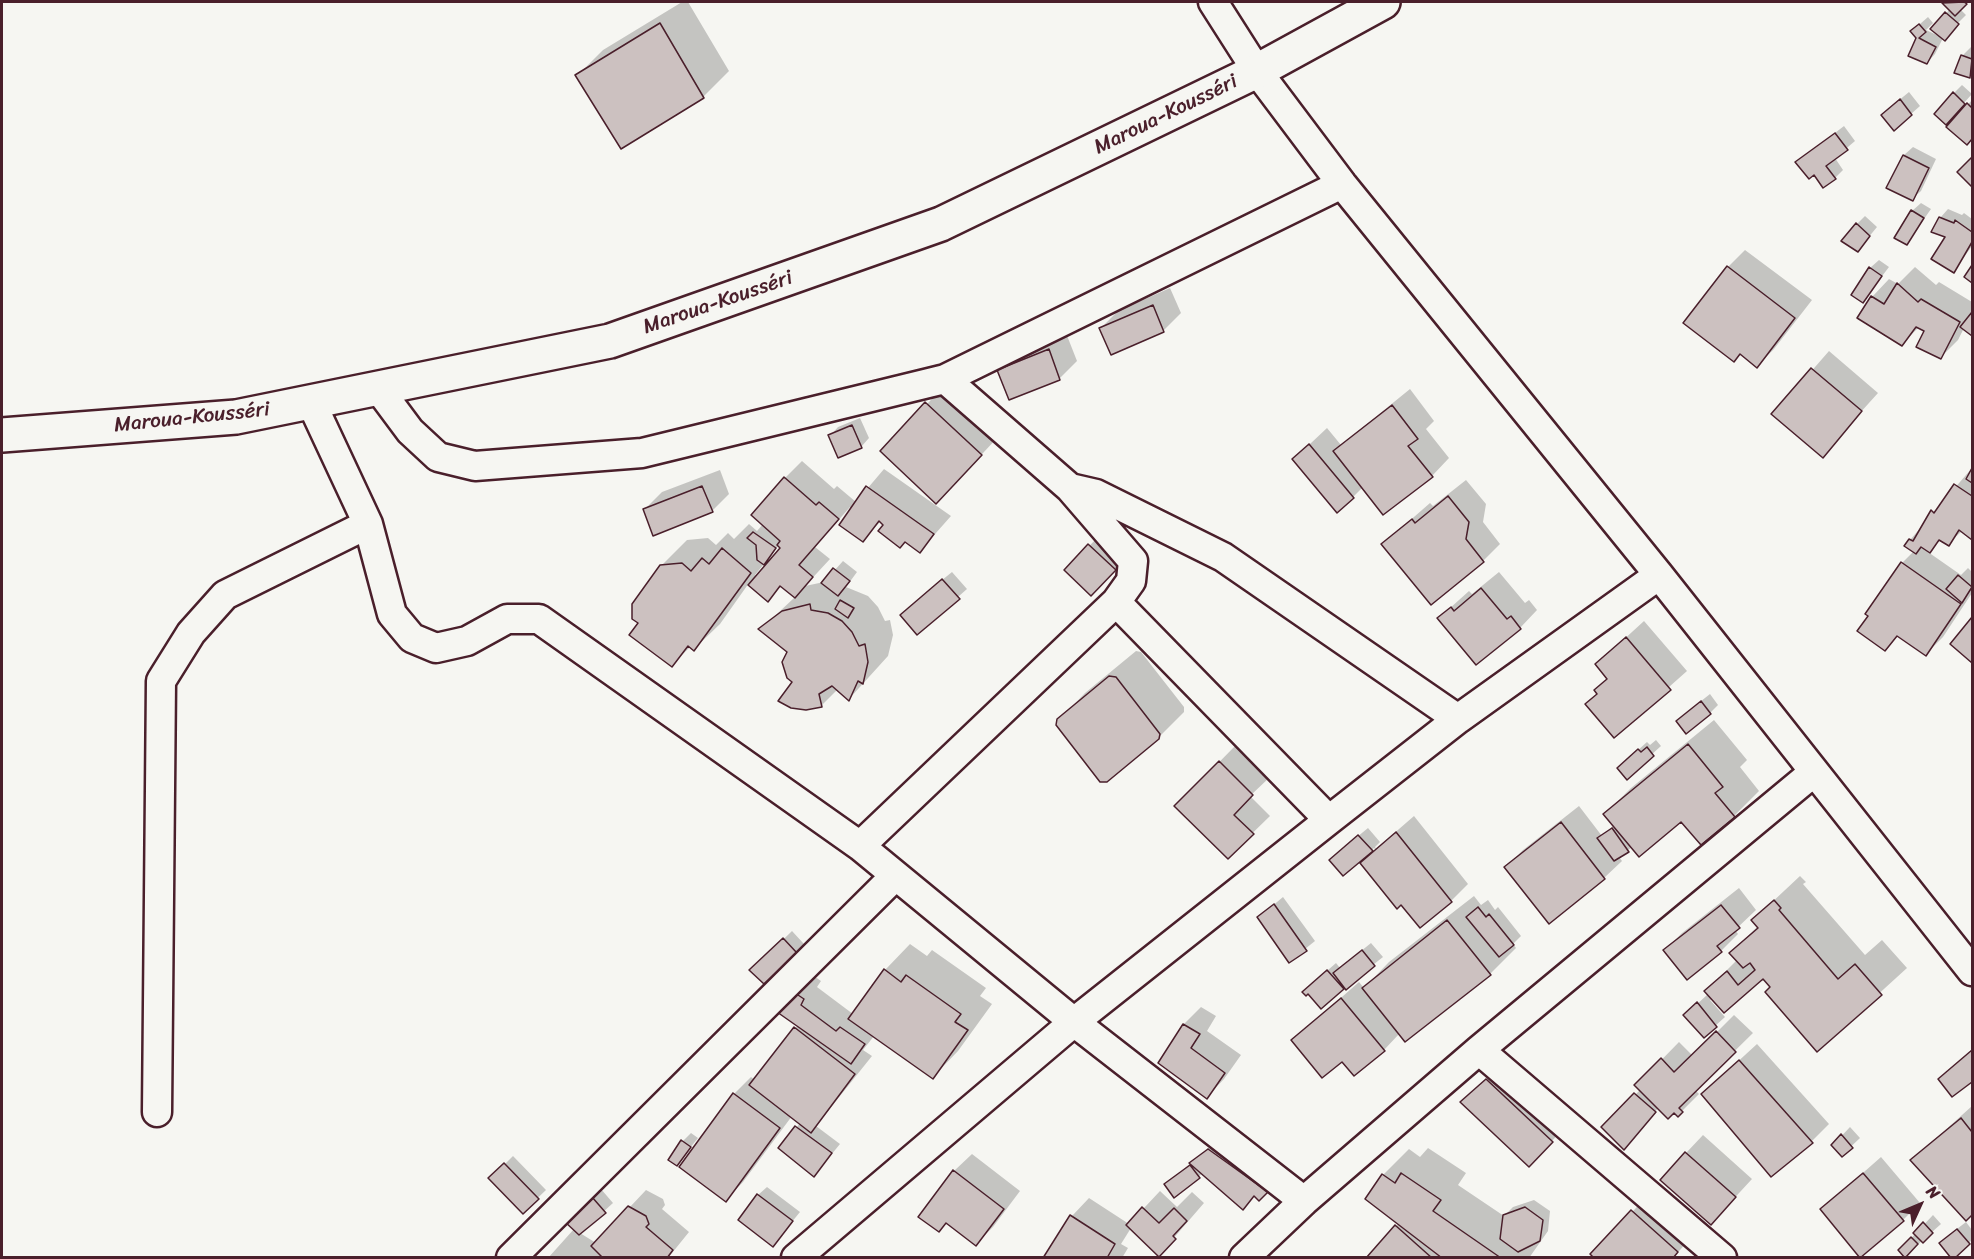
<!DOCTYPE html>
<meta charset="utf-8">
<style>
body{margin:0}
#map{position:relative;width:1974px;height:1259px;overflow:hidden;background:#f6f6f2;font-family:Sriracha,sans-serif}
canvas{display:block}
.frame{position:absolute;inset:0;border:3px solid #4a1f2b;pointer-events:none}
.north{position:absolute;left:1890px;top:1175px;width:60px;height:60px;-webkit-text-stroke:4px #f6f6f2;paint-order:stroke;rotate:46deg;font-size:16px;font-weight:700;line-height:24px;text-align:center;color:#4a1f2b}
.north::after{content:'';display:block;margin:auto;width:21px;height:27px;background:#4a1f2b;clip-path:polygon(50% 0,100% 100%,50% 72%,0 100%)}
</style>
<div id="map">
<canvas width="1974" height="1259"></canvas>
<div class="frame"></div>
<div class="north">N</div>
</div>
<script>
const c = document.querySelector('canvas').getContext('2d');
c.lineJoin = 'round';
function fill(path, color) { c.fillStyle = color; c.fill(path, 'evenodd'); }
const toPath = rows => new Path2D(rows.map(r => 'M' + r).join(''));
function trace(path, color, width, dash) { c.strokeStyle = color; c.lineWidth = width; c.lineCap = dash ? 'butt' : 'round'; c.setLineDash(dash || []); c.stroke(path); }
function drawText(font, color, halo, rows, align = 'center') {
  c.font = font + ' Sriracha,sans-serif'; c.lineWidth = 4.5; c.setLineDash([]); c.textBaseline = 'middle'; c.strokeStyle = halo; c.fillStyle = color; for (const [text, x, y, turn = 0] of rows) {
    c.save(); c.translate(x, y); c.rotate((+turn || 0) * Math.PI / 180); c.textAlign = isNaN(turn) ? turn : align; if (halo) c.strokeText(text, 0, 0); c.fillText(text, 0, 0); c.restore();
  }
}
const shadow = toPath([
 [682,2,688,2,729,71,703,97,577,76,603,50],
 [1945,2,1968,2,1960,9,1966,15,1943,38,1935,54,1927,63,1918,38,1912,31,1928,17,1933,23,1926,30,1939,36,1932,29,1950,9],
 [1971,47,1972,73,1969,77,1962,56],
 [1962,85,1972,94,1954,114,1954,93],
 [1909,92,1920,106,1911,114,1892,106],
 [1972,100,1972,138,1967,143,1948,127],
 [1844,126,1855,141,1835,158,1843,170,1835,178,1814,173,1797,162],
 [1913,147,1936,159,1921,191,1912,199,1888,187,1904,155],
 [1921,203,1931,209,1907,243,1912,211],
 [1948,209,1962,215,1964,213,1972,219,1972,246,1954,271,1948,236,1940,218],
 [1865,216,1877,227,1858,250,1857,224],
 [1745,250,1812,300,1774,349,1757,366,1728,267],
 [1879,260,1889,267,1863,301,1870,268],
 [1915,267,1936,285,1939,282,1972,302,1972,334,1964,328,1958,340,1940,358,1926,330,1919,327,1902,344,1872,297,1889,279,1898,284],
 [1170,288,1181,313,1164,330,1112,353,1101,328,1118,311],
 [1066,333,1077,361,1060,378,1010,398,998,371,1016,353],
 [1829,351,1878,393,1822,455,1774,414],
 [944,386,998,437,954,484,883,451],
 [1410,389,1434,421,1426,429,1449,458,1432,476,1363,487,1353,497,1294,459,1327,428,1341,445],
 [860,418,869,438,861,447,830,436,838,427],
 [802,461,834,489,837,486,856,502,884,469,951,516,920,551,881,521,862,540,850,507,815,547,830,559,805,586,824,582,843,561,857,572,846,587,868,596,878,607,885,621,890,620,893,635,888,656,849,699,838,689,821,706,794,682,789,651,761,629,795,597,782,585,768,600,749,583,720,624,694,649,691,646,672,665,640,623,661,566,687,540,708,538,716,545,728,533,734,539,749,524,757,531,763,524,785,478],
 [779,545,782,548,757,577,755,575],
 [1972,468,1972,538,1962,531,1948,544,1941,539,1928,552,1961,575,1968,568,1972,572,1972,593,1943,637,1926,654,1899,635,1885,649,1902,563,1914,551,1910,540],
 [720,470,729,494,712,511,644,510,662,492],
 [1466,480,1486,504,1483,522,1500,544,1483,561,1383,544,1430,503,1433,506],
 [1098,537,1124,561,1091,594,1066,570],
 [952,572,967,589,917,633,910,606],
 [1499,572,1525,603,1529,600,1537,610,1520,628,1439,618,1469,591,1472,594],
 [1972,619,1972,661,1952,644],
 [1644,621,1687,671,1614,736,1598,693,1609,678,1597,664],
 [1136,651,1141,652,1184,707,1184,712,1158,738,1059,720,1085,693],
 [1710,694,1718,705,1710,713,1686,713],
 [1714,720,1747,760,1740,767,1759,791,1734,816,1681,820,1632,847,1619,857,1622,861,1604,878,1550,922,1506,867,1523,850,1579,806,1602,836,1614,825,1605,814,1631,788],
 [1656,740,1661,746,1627,777,1627,760,1647,742,1650,745],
 [1237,744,1270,777,1250,796,1270,816,1228,857,1176,806],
 [1414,816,1468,884,1451,901,1374,848,1344,874,1340,851,1368,828,1380,842,1375,847,1376,849],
 [1800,876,1806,882,1803,884,1865,955,1882,940,1907,968,1817,1050,1763,977,1710,1000,1725,1017,1704,1036,1694,1007,1708,994,1706,991,1737,960,1731,953,1758,926,1753,920],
 [1739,888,1756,910,1735,930,1738,934,1721,951,1665,950,1682,933],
 [1474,896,1481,905,1488,900,1495,910,1498,907,1521,936,1513,944,1516,948,1490,974,1406,1040,1400,1033,1384,1050,1342,1060,1293,1040,1359,982,1364,988,1389,962],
 [1283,897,1315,941,1290,961,1259,917],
 [792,931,804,944,764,982,752,970],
 [1371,943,1383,957,1321,1006,1312,984,1336,963,1340,968],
 [910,944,927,956,932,950,986,988,980,996,992,1004,958,1051,933,1077,874,1036,863,1050,872,1056,816,1126,840,1144,822,1166,814,1175,780,1148,801,1122,792,1116,743,1182,726,1200,734,1094,751,1077,755,1080,798,1025,780,1012,811,974,821,981,817,987,853,1014,885,970],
 [1201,1007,1216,1016,1207,1031,1241,1055,1224,1079,1207,1097,1160,1063,1184,1024],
 [1734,1015,1753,1033,1695,1090,1699,1094,1678,1115,1674,1111,1659,1107,1632,1139,1603,1127,1641,1089,1637,1085,1679,1042,1693,1056],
 [1757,1044,1829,1124,1812,1141,1721,1077],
 [1504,1063,1569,1123,1529,1165,1462,1102],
 [1972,1106,1972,1213,1966,1219,1912,1160],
 [1850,1127,1860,1138,1842,1155,1833,1145],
 [691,1133,698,1138,677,1164,683,1141],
 [1226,1133,1284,1174,1259,1199,1255,1195,1243,1207,1203,1173,1174,1195,1166,1184],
 [1703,1135,1752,1179,1728,1205,1686,1153],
 [1428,1148,1466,1173,1458,1185,1504,1216,1513,1207,1534,1200,1550,1211,1548,1231,1529,1258,1368,1258,1399,1223,1367,1199,1383,1175,1409,1149,1420,1157],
 [972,1154,1020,1191,993,1227,976,1244,947,1222,939,1230,954,1171],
 [513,1156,546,1190,523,1212,491,1178],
 [1881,1157,1920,1203,1903,1220,1822,1209],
 [767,1187,800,1212,773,1245,758,1195],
 [601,1189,613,1203,580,1233,596,1243,646,1190,663,1199,665,1205,662,1209,689,1232,668,1258,548,1258,574,1229,574,1213],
 [1160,1191,1177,1207,1192,1192,1204,1203,1159,1255,1131,1228,1121,1244,1128,1248,1122,1258,1045,1258,1072,1216,1089,1198,1129,1224],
 [1649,1194,1694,1234,1673,1258,1593,1254],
 [1933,1215,1941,1224,1905,1256,1900,1250],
 [1966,1222,1972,1230,1972,1240,1953,1257,1949,1235]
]);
const building = toPath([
 [1964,2,1967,4,1955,16,1942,3,1964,2],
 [1945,12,1959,24,1945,41,1930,29,1945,12],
 [660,23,704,98,621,149,575,75,660,23],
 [1919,24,1926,32,1919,38,1936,47,1927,64,1908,56,1916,38,1910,31,1919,24],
 [1961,55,1972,59,1970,78,1954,73,1961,55],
 [1953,92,1965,104,1946,125,1934,114,1953,92],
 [1900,99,1912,115,1894,131,1881,115,1900,99],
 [1967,103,1972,108,1972,139,1967,145,1946,127,1967,103],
 [1835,133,1848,150,1826,166,1836,179,1823,188,1814,175,1809,179,1795,162,1835,133],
 [1903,155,1929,168,1913,201,1886,188,1903,155],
 [1972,157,1972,187,1957,172,1972,157],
 [1911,210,1924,218,1907,245,1894,238,1911,210],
 [1939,217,1954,223,1955,220,1972,232,1972,242,1954,273,1931,259,1945,237,1931,232,1939,217],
 [1856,223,1870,236,1858,252,1841,241,1856,223],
 [1972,265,1972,283,1964,277,1972,265],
 [1727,266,1795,318,1757,368,1740,354,1734,362,1683,323,1727,266],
 [1869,267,1882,276,1863,303,1851,295,1869,267],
 [1897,283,1918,302,1921,299,1960,322,1941,359,1916,347,1924,331,1916,327,1902,346,1857,318,1871,296,1884,304,1897,283],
 [1153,305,1164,332,1111,355,1099,328,1153,305],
 [1972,312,1972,336,1960,327,1972,312],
 [1049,349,1060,380,1009,400,997,370,1049,349],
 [1811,368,1862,411,1823,458,1771,414,1811,368],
 [925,402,982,455,936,504,880,451,925,402],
 [1392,405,1418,439,1408,446,1433,477,1383,515,1333,451,1392,405],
 [852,425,862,448,838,458,828,435,852,425],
 [1309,444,1354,498,1337,513,1292,459,1309,444],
 [1972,468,1972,483,1966,479,1972,468],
 [784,477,816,505,819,502,839,519,799,565,813,577,795,598,780,586,768,602,748,585,780,548,777,545,780,541,751,515,784,477],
 [1954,484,1972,496,1972,540,1959,530,1949,546,1939,540,1930,553,1921,547,1916,554,1904,546,1909,539,1913,541,1931,510,1934,513,1954,484],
 [702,486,713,512,653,536,643,509,702,486],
 [866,486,934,534,920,553,905,542,900,548,878,531,883,525,879,521,863,542,839,525,866,486],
 [1448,496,1469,522,1466,539,1484,562,1431,605,1381,544,1412,519,1415,523,1448,496],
 [753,532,776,548,764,565,757,560,756,545,747,538,753,532],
 [1088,544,1116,570,1091,596,1064,570,1088,544],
 [722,548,751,573,694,651,688,646,672,667,629,635,638,623,632,619,632,604,660,565,682,563,691,571,702,558,709,564,722,548],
 [1901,562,1961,604,1926,656,1897,636,1885,651,1857,631,1868,616,1865,614,1901,562],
 [833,568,850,581,838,596,821,583,833,568],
 [1958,575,1972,587,1962,603,1946,589,1958,575],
 [942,579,960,599,917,635,900,615,942,579],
 [1481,588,1507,619,1511,616,1521,629,1476,665,1437,618,1451,607,1454,611,1481,588],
 [840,600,854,608,848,618,835,609,840,600],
 [810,604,811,610,828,613,842,621,852,632,859,646,865,644,868,662,863,684,858,681,849,701,832,686,819,694,822,707,806,710,791,708,778,701,792,682,787,678,782,662,787,652,758,629,782,611,810,604],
 [1972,617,1972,663,1950,644,1972,617],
 [1626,637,1671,690,1614,738,1585,704,1597,694,1594,690,1607,679,1595,664,1626,637],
 [1109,676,1116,677,1160,734,1159,739,1107,782,1100,782,1056,725,1057,719,1109,676],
 [1701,701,1711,714,1686,734,1676,721,1701,701],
 [1688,744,1723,787,1715,793,1735,817,1701,845,1681,822,1639,857,1603,814,1688,744],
 [1647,747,1654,756,1627,780,1617,768,1638,749,1641,752,1647,747],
 [1219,761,1253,795,1234,815,1254,834,1228,859,1174,806,1219,761],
 [1561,822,1605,879,1549,924,1504,867,1561,822],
 [1612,828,1629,852,1614,861,1597,838,1612,828],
 [1396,832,1452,902,1420,928,1401,905,1397,909,1360,863,1396,832],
 [1358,835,1373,851,1343,876,1329,860,1358,835],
 [1774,900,1781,908,1779,910,1838,979,1855,964,1882,995,1817,1052,1765,992,1770,987,1763,979,1724,1013,1704,991,1727,971,1738,985,1755,970,1750,963,1743,968,1729,953,1758,928,1751,920,1774,900],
 [1274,904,1307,951,1289,963,1257,917,1274,904],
 [1721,905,1740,928,1717,946,1722,952,1687,980,1663,950,1721,905],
 [1478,907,1486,917,1489,914,1514,945,1499,957,1466,917,1478,907],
 [1447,920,1491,975,1405,1042,1362,988,1447,920],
 [783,938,797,953,764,984,749,970,783,938],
 [1362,950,1375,966,1346,990,1333,973,1362,950],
 [884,969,901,982,906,975,961,1014,955,1022,968,1030,933,1079,848,1019,884,969],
 [1327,970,1344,989,1321,1009,1308,994,1306,996,1302,992,1327,970],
 [792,991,804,999,801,1005,836,1031,840,1027,865,1044,851,1064,777,1012,792,991],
 [1341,998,1385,1051,1354,1076,1342,1062,1322,1078,1291,1040,1341,998],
 [1697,1002,1717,1027,1704,1038,1683,1015,1697,1002],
 [1183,1024,1200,1034,1191,1048,1225,1073,1207,1099,1158,1063,1183,1024],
 [794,1027,855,1074,811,1133,749,1085,794,1027],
 [1716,1031,1736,1052,1679,1108,1683,1112,1678,1117,1674,1113,1668,1119,1634,1085,1661,1058,1674,1072,1716,1031],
 [1972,1050,1972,1082,1952,1097,1938,1079,1972,1050],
 [1739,1060,1813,1143,1771,1177,1701,1094,1739,1060],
 [1486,1079,1553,1142,1529,1167,1460,1102,1486,1079],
 [733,1093,780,1128,726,1202,679,1167,733,1093],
 [1634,1093,1656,1112,1624,1150,1601,1127,1634,1093],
 [1961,1118,1972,1132,1972,1215,1966,1221,1910,1160,1961,1118],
 [795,1126,832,1153,814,1177,778,1148,795,1126],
 [1841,1134,1853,1148,1842,1157,1831,1145,1841,1134],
 [681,1140,691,1147,677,1166,668,1160,681,1140],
 [1208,1149,1268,1192,1259,1201,1254,1196,1243,1210,1189,1163,1208,1149],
 [1685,1152,1736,1197,1711,1225,1660,1180,1685,1152],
 [504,1163,539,1199,523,1214,488,1178,504,1163],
 [1190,1165,1200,1178,1174,1198,1164,1184,1190,1165],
 [953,1170,1004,1209,976,1246,946,1223,939,1232,918,1217,953,1170],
 [1401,1173,1441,1200,1433,1211,1501,1258,1442,1258,1365,1199,1382,1174,1395,1183,1401,1173],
 [1863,1173,1904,1221,1860,1258,1820,1209,1863,1173],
 [757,1194,793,1221,773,1247,738,1220,757,1194],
 [592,1197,606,1213,579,1235,564,1221,592,1197],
 [628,1206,646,1216,649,1224,646,1227,673,1250,667,1258,603,1258,591,1246,628,1206],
 [1142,1207,1159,1223,1174,1208,1187,1221,1173,1236,1176,1239,1159,1257,1126,1225,1142,1207],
 [1525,1207,1543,1220,1540,1241,1518,1252,1500,1239,1503,1215,1525,1207],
 [1631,1210,1678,1252,1673,1258,1594,1258,1590,1254,1631,1210],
 [1070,1215,1115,1244,1107,1258,1043,1258,1070,1215],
 [1923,1222,1933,1233,1923,1243,1913,1233,1923,1222],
 [1395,1225,1432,1258,1366,1258,1395,1225],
 [1957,1229,1970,1244,1955,1258,1951,1258,1939,1243,1957,1229],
 [1911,1237,1918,1244,1905,1258,1898,1250,1911,1237]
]);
const minor = toPath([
 [1213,2,1257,71,1342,184,1659,575,1972,971],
 [378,388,410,431,438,457,475,466,642,453,945,379,1342,184],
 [311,402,368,524,392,614,412,638,436,648,467,641,507,619,539,619,860,846,1074,1022,1304,1201],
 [1070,488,1096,494,1223,557,1458,719],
 [1116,602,1329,820],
 [860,846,1116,602,1131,581,1133,561,1070,488,945,379],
 [1479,1050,1722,1258],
 [157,1112,161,681,191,633,225,595,368,524],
 [511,1258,895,876],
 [796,1258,1074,1022,1329,820,1458,719,1659,575],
 [1244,1258,1304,1201,1479,1050,1814,772]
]);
const trunk = toPath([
 [2,435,236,417,610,341,941,224,1257,71,1383,2]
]);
const streetNames = [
 ["Maroua-Kousséri",1166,115,-26],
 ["Maroua-Kousséri",718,303,-19],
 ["Maroua-Kousséri",192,418,-6]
];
fill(shadow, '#0003');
fill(building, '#ccc1c0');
trace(building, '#4a1f2b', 1.5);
trace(minor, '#4a1f2b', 33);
trace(trunk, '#4a1f2b', 38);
trace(minor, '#f6f6f2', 28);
trace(trunk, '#f6f6f2', 33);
drawText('21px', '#4a1f2b', '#f6f6f2', streetNames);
</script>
